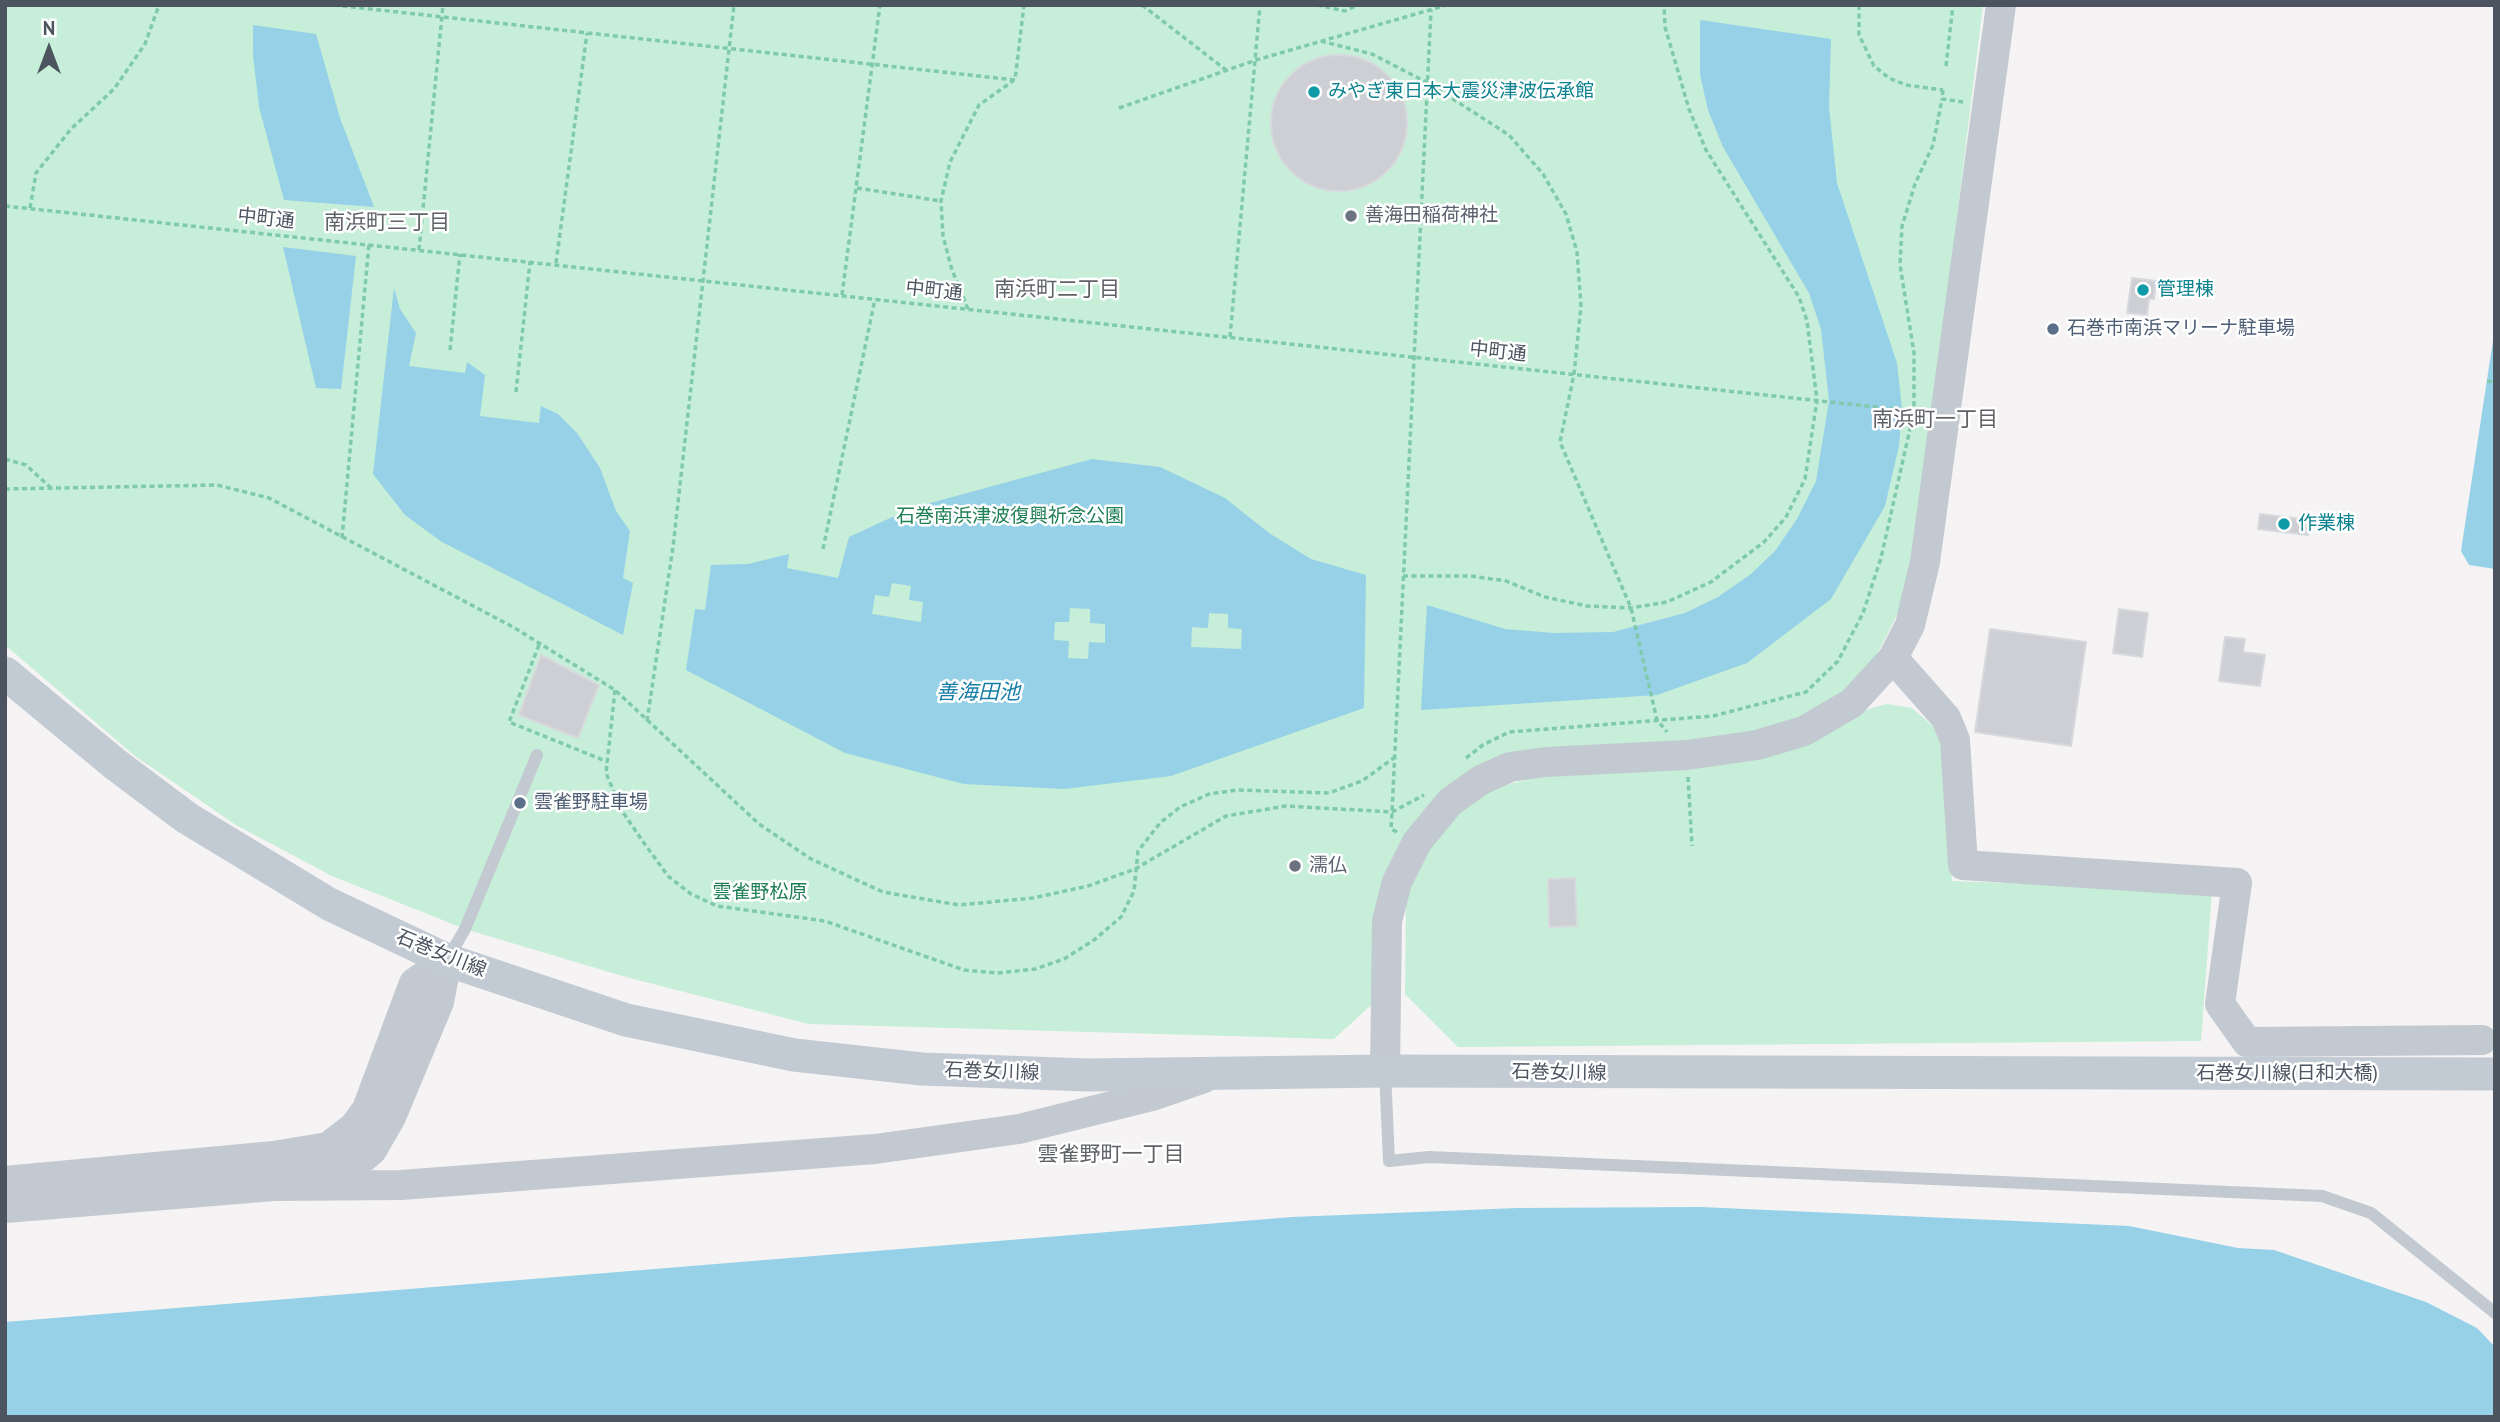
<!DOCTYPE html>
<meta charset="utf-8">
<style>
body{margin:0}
#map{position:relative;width:2500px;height:1422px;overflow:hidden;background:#f5f3f3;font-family:"PT Sans",sans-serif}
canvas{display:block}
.frame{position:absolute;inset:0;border:7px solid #4b545f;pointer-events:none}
.north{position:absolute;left:14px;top:14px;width:70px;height:70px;-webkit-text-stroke:5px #fff;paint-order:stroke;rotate:0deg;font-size:19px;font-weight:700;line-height:28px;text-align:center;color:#4b545f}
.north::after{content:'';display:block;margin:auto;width:24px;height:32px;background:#4b545f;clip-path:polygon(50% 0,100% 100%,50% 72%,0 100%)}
</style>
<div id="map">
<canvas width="2500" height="1422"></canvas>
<div class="frame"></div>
<div class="north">N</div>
</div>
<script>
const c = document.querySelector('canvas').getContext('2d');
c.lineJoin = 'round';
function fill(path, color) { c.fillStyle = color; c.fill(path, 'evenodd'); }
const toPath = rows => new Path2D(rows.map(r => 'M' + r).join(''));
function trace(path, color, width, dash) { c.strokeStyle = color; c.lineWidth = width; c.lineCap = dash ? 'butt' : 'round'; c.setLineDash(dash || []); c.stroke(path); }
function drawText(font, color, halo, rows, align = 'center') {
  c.font = font + ' "PT Sans","Noto Sans JP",sans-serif'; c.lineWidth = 5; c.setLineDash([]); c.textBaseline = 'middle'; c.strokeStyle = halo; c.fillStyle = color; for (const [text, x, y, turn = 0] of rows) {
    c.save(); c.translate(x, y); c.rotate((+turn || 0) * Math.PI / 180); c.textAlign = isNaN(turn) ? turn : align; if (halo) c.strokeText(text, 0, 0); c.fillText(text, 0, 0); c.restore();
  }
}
const green = toPath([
 [5,5,1983,5,1915,559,1902,605,1868,672,1833,702,1755,738,1545,755,1430,813,1380,997,1334,1039,809,1024,626,977,465,929,332,876,236,825,135,756,5,645],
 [1887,704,1912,708,1940,732,1952,881,2212,891,2201,1041,1458,1047,1405,994,1406,895,1444,820,1475,792,1569,770,1795,744,1868,709]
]);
const water = toPath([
 [1700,20,1831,39,1829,107,1837,183,1897,363,1902,409,1899,446,1885,506,1831,599,1747,663,1657,695,1421,710,1427,605,1505,629,1554,633,1613,632,1685,613,1718,597,1751,574,1775,551,1797,519,1816,481,1829,401,1821,329,1809,293,1723,147,1708,110,1700,75],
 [253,25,316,34,340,118,374,207,284,200,259,107,253,55],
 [283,247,356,256,341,389,316,388],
 [394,288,400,309,416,333,409,366,465,373,467,362,485,375,480,416,539,423,541,406,558,414,577,433,600,468,616,511,630,531,623,578,633,583,623,635,442,542,405,515,373,474],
 [2495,327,2495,569,2469,565,2461,551],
 [1092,459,1160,467,1225,498,1269,533,1311,559,1366,575,1364,708,1171,776,1064,789,964,784,845,753,686,670,695,609,705,610,711,565,748,564,789,554,787,568,838,578,849,537,912,508],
 [892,583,911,586,909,600,923,602,921,622,872,614,875,595,889,597],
 [1070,608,1090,609,1090,623,1105,624,1105,643,1089,642,1088,659,1068,658,1069,641,1054,640,1055,622,1069,622],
 [1209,613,1228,614,1228,628,1242,629,1241,649,1191,647,1192,627,1208,628],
 [1700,1207,2129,1226,2238,1248,2274,1250,2426,1302,2477,1328,2495,1347,2495,1417,5,1417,5,1322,1292,1217,1518,1208]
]);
const building = toPath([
 '1271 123a68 68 0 1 1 136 0a68 68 0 1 1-136 0Z',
 [2132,278,2156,281,2154,299,2149,299,2147,315,2127,313,2132,278],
 [2260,514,2310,520,2308,535,2258,529,2260,514],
 [2119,609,2148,613,2142,657,2113,653,2119,609],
 [1990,629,2086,642,2071,746,1975,732,1990,629],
 [2225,637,2245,639,2243,652,2265,655,2260,686,2219,681,2225,637],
 [541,655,599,685,578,738,519,715,541,655],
 [1575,878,1577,926,1549,927,1548,879,1575,878]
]);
const path = toPath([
 [334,5,1015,80,1024,5],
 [1142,5,1226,70],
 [1317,5,1345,11,1358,5],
 [1859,5,1859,35,1874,66,1889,78,1906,85,1943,90],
 [1321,41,1372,54,1428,83,1509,135,1543,174,1566,214,1577,252,1581,306,1574,374,1560,442,1631,608,1657,720,1667,732],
 [1946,66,1953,5],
 [1943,90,1942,99,1963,102],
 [1119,108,1256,60,1447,5],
 [857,188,941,201],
 [5,206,1914,411],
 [30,208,36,173,71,129,114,89,145,44,159,5],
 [419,250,443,5],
 [556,263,587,33],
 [842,295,880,5],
 [968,309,952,270,943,236,941,201,950,162,979,105,1013,81],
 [1230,337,1260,5],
 [450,350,460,254],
 [2487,381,2495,382],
 [516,392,530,262],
 [5,459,26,465,51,488],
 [5,489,217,485,269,498,513,627,615,690,759,824,811,859,883,892,959,905,1033,898,1088,886,1135,869,1226,816,1286,806,1392,812,1424,795],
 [342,538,369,244],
 [823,549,875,299],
 [1403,576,1471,576,1506,581,1545,597,1587,606,1631,608,1667,602,1711,582,1764,542,1786,517,1805,479,1817,400,1807,321,1799,297,1706,150,1689,109,1665,27,1664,5],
 [539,645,509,722,608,762],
 [615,690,606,773,622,811,644,843,668,876,691,894,717,906,825,921,964,970,997,973,1035,969,1064,959,1094,940,1121,917,1134,891,1138,851,1160,823,1180,807,1209,794,1237,790,1329,793,1362,781,1395,757],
 [647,721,673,547,734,5],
 [1466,758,1483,745,1509,732,1713,716,1806,692,1838,661,1863,613,1881,558,1914,411,1914,353,1900,265,1902,226,1915,184,1933,145,1942,99],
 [1688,777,1692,846],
 [1397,832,1391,829,1392,812,1431,10]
]);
const service = toPath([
 [447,960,465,929,537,755],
 [1385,1071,1389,1161,1429,1157,2322,1196,2371,1213,2495,1313]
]);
const tertiary = toPath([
 [1893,658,1946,718,1955,740,1963,865,2237,883,2220,1004,2247,1042,2482,1040],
 [1385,1071,1387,921,1397,882,1417,842,1450,802,1481,780,1510,767,1546,762,1687,755,1757,745,1804,731,1852,703,1893,658,1910,625,1925,562,2001,5],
 [5,1181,274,1156,328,1147,354,1127,367,1109,414,983,447,960],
 [274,1186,401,1185,875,1149,1019,1129,1152,1096,1204,1078],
 [5,1208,274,1186,326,1177,359,1161,372,1150,391,1117,439,1002,447,960]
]);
const secondary = toPath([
 [5,673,115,764,187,818,329,904,447,960,626,1020,794,1055,922,1069,1088,1075,1385,1071,2495,1074]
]);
const markers = [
 [1314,92,7,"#0f9aa8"],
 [1351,216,7,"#6b7280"],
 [2143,290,7,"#0f9aa8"],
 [2053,329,7,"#5c6f8a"],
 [2284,524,7,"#0f9aa8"],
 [520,803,7,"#5c6f8a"],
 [1295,866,7,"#6b7280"]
];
const cultureNames = [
 ["みやぎ東日本大震災津波伝承館",1328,92],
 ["管理棟",2157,290],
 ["作業棟",2298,524]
];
const worshipNames = [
 ["善海田稲荷神社",1365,216],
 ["濡仏",1309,866]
];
const streetNames = [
 ["中町通",266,219,6],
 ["中町通",934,291,6],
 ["中町通",1498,352,6],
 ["石巻女川線",441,954,22],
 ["石巻女川線",992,1072,2],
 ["石巻女川線",1559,1073,1],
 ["石巻女川線(日和大橋)",2287,1074]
];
const serviceNames = [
 ["石巻市南浜マリーナ駐車場",2067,329],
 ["雲雀野駐車場",534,803]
];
const parkNames = [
 ["石巻南浜津波復興祈念公園",1010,517],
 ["雲雀野松原",760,893]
];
const neighbourhoodNames = [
 ["南浜町三丁目",387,223],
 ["南浜町二丁目",1057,290],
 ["南浜町一丁目",1935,420],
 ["雲雀野町一丁目",1111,1155]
];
const waterNames = [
 ["善海田池",978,693]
];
fill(green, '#c6eed8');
fill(water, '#96d1e8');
fill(building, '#cdcfd4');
trace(building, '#d7d9dd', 2);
trace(path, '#7fcaab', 3.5, [5, 3.5]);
trace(service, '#c2c9d0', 12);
trace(tertiary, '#c2c9d0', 30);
trace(secondary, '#c2cad4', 33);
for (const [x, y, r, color] of markers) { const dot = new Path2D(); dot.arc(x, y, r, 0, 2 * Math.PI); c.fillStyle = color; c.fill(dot); trace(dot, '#fff', 2.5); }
drawText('19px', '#0d838f', '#fff', cultureNames, 'left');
drawText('19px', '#5b616d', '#fff', worshipNames, 'left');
drawText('19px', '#4b545f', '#fff', streetNames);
drawText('19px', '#4e5e75', '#fff', serviceNames, 'left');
drawText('19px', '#1e7e55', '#fff', parkNames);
drawText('21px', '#5f6267', '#fff', neighbourhoodNames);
drawText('italic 21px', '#167ea7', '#fff', waterNames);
</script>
